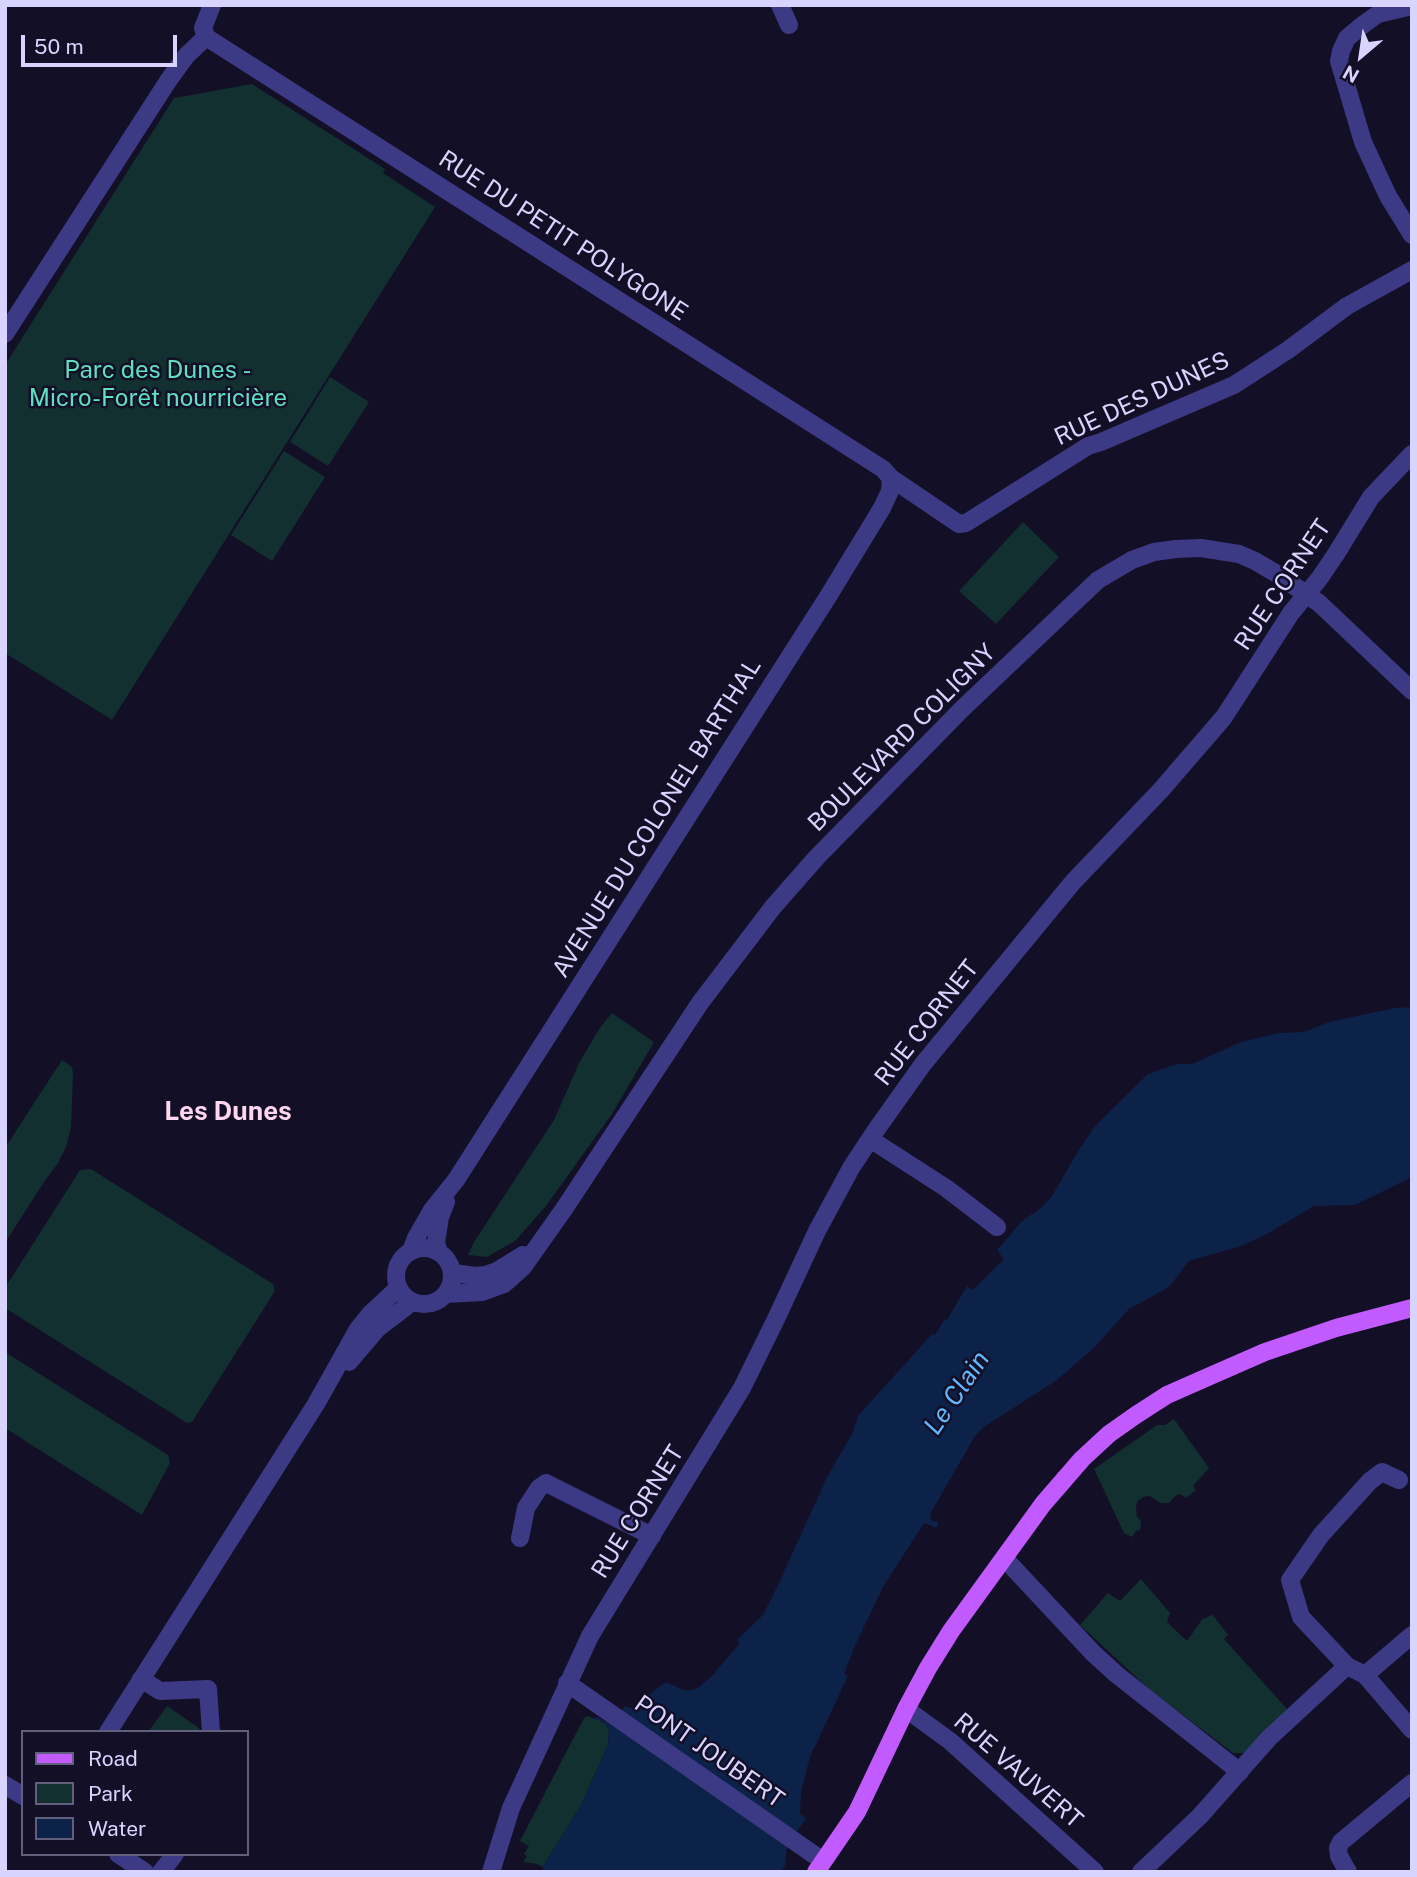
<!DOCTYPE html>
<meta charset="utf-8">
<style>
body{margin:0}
#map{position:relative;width:1417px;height:1877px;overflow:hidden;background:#130f26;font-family:"Public Sans",sans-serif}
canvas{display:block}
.frame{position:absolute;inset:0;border:7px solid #d9d4ff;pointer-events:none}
.legend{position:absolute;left:21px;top:1730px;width:228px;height:126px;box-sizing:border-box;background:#130f26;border:2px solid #625e7d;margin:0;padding:9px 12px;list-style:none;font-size:21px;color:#d9d4ff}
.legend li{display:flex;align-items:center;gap:14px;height:35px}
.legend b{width:35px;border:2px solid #625e7d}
.north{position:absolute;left:1326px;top:21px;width:70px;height:70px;-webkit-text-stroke:5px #130f26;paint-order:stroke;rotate:209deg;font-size:19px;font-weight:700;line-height:28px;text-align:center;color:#d9d4ff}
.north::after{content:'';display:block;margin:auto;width:24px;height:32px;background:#d9d4ff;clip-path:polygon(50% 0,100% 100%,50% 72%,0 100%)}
.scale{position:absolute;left:21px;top:35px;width:156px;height:32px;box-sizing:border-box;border:4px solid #d9d4ff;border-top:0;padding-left:9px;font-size:21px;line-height:24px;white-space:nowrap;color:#d9d4ff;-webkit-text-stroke:5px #130f26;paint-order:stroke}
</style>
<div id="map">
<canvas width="1417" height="1877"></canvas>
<div class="frame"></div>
<ul class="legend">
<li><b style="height:9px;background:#c25bff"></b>Road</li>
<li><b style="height:19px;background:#12302f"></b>Park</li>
<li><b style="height:19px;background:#0c2248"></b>Water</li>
</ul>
<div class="north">N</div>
<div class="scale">50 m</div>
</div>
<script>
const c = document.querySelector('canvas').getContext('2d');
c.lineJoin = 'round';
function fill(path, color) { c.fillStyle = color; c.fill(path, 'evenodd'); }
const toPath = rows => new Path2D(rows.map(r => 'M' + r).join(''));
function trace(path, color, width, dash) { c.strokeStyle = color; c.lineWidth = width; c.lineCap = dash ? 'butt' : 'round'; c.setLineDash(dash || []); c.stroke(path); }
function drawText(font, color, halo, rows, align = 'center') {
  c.font = font + ' "Public Sans",sans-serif'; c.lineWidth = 5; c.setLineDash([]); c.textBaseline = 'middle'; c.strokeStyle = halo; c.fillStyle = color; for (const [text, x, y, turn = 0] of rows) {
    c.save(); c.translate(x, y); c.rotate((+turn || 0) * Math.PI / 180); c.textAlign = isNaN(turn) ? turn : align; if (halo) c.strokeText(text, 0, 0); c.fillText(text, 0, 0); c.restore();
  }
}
const green = toPath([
 [252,84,385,169,383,173,435,207,112,720,5,653,5,365,174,98],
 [330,377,369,402,328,466,290,442],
 [284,451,325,477,272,561,231,535],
 [1023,522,1059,557,996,624,959,591],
 [612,1013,654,1042,612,1114,546,1206,515,1241,487,1257,468,1255,474,1242,554,1120,579,1063,601,1026],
 [62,1060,72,1067,73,1074,71,1127,66,1147,58,1163,44,1182,5,1243,5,1148],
 [91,1169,273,1284,275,1291,192,1422,187,1423,5,1308,5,1287,8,1283,80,1170],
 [5,1352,168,1455,170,1463,142,1515,5,1428],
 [1174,1419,1209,1468,1193,1486,1196,1490,1186,1498,1180,1494,1175,1496,1169,1503,1161,1503,1150,1496,1143,1497,1137,1502,1136,1509,1137,1517,1141,1521,1140,1530,1136,1531,1132,1537,1124,1533,1094,1469,1157,1425,1165,1425],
 [1141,1579,1170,1613,1167,1622,1187,1641,1203,1618,1205,1619,1212,1614,1228,1635,1224,1639,1288,1710,1245,1753,1233,1753,1151,1691,1080,1625,1108,1593,1120,1601],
 [167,1706,199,1728,200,1732,148,1732],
 [587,1716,603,1722,609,1729,608,1745,581,1805,543,1867,537,1864,523,1862,527,1856,524,1854,529,1846,520,1841,584,1718]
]);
const water = toPath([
 [1412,1007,1412,1177,1355,1205,1314,1206,1267,1234,1241,1246,1189,1261,1169,1287,1129,1309,1095,1347,1057,1380,984,1427,975,1436,930,1514,931,1520,939,1523,936,1528,924,1523,883,1587,854,1648,844,1674,848,1676,810,1757,801,1791,800,1814,806,1818,787,1847,785,1866,780,1872,543,1872,543,1867,581,1805,608,1745,609,1729,603,1722,591,1718,597,1717,610,1724,625,1706,631,1708,666,1682,684,1690,692,1690,698,1688,712,1676,740,1643,737,1640,763,1615,778,1585,827,1477,852,1434,858,1416,932,1334,935,1335,945,1319,947,1320,967,1286,973,1290,1004,1259,997,1250,1021,1222,1042,1207,1052,1196,1080,1148,1096,1125,1148,1074,1176,1064,1192,1064,1241,1042,1279,1033,1304,1032,1329,1022,1395,1008]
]);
const minor = toPath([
 [780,5,789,25],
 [1412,6,1378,14,1364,24,1347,38,1341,51,1339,61,1363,142,1388,196,1412,235],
 [206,37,883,469,891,478,959,524,966,523,1088,446,1101,442,1234,385,1288,350,1347,306,1412,270],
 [206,37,203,28,212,5],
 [5,334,168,81,186,56,206,37],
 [870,1139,946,1188,997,1227],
 '396 1276a28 28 0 1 1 56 0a28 28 0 1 1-56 0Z',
 [411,1251,416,1238,432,1210,456,1180,829,595,882,508,890,491,891,478],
 [439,1252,436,1243,440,1217,446,1202],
 [453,1273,476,1276,486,1275,497,1271,523,1255],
 [446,1294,482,1292,504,1284,523,1267,564,1209,700,1003,773,907,817,857,962,709,1098,580,1132,560,1154,552,1176,549,1201,548,1239,554,1255,561,1277,574,1319,603,1412,691],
 [349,1362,378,1328,412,1302],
 [1399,1480,1382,1472,1370,1481,1321,1535,1290,1580,1301,1617,1347,1666,1365,1675,1412,1730],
 [520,1538,526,1508,539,1488,546,1483,652,1536],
 [1005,1559,1093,1653,1116,1674,1240,1772],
 [1365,1675,1412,1635],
 [141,1679,160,1691,208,1689,211,1732],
 [567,1683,823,1861],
 [906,1709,950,1741,1095,1872],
 [108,1732,316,1404,358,1329,370,1314,398,1288],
 [5,1785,23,1796],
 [118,1854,145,1872],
 [161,1872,175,1854],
 [491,1872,511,1808,590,1636,742,1388,776,1319,817,1231,851,1168,876,1130,923,1064,1073,882,1161,790,1224,717,1291,613,1319,579,1336,554,1371,497,1412,454],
 [1141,1872,1200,1816,1269,1738,1347,1666],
 [1348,1872,1339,1856,1338,1848,1341,1842,1412,1783]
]);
const major = toPath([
 [816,1872,857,1812,906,1709,928,1668,951,1631,1043,1504,1082,1459,1109,1434,1136,1415,1167,1395,1201,1380,1265,1352,1336,1328,1412,1308]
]);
const streetNames = [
 ["RUE DU PETIT POLYGONE",563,236,33],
 ["RUE DES DUNES",1142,399,-25],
 ["RUE CORNET",1283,585,-56],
 ["BOULEVARD COLIGNY",902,738,-45],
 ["AVENUE DU COLONEL BARTHAL",657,818,-58],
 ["RUE CORNET",927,1023,-52],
 ["RUE CORNET",638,1512,-58],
 ["PONT JOUBERT",709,1752,35],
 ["RUE VAUVERT",1018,1771,41]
];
const parkNames = [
 ["Parc des Dunes -",158,371],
 ["Micro-Forêt nourricière",158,399]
];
const neighbourhoodNames = [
 ["Les Dunes",228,1112]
];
const waterNames = [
 ["Le Clain",957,1393,-56]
];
fill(green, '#12302f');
fill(water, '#0c2248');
trace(minor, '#3d3a85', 18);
trace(major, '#c25bff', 18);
drawText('24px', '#d9d4ff', '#130f26', streetNames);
drawText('24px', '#5fe0c0', '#130f26', parkNames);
drawText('bold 26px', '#ffd6f0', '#130f26', neighbourhoodNames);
drawText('italic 26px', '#62b6ff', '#130f26', waterNames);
</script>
